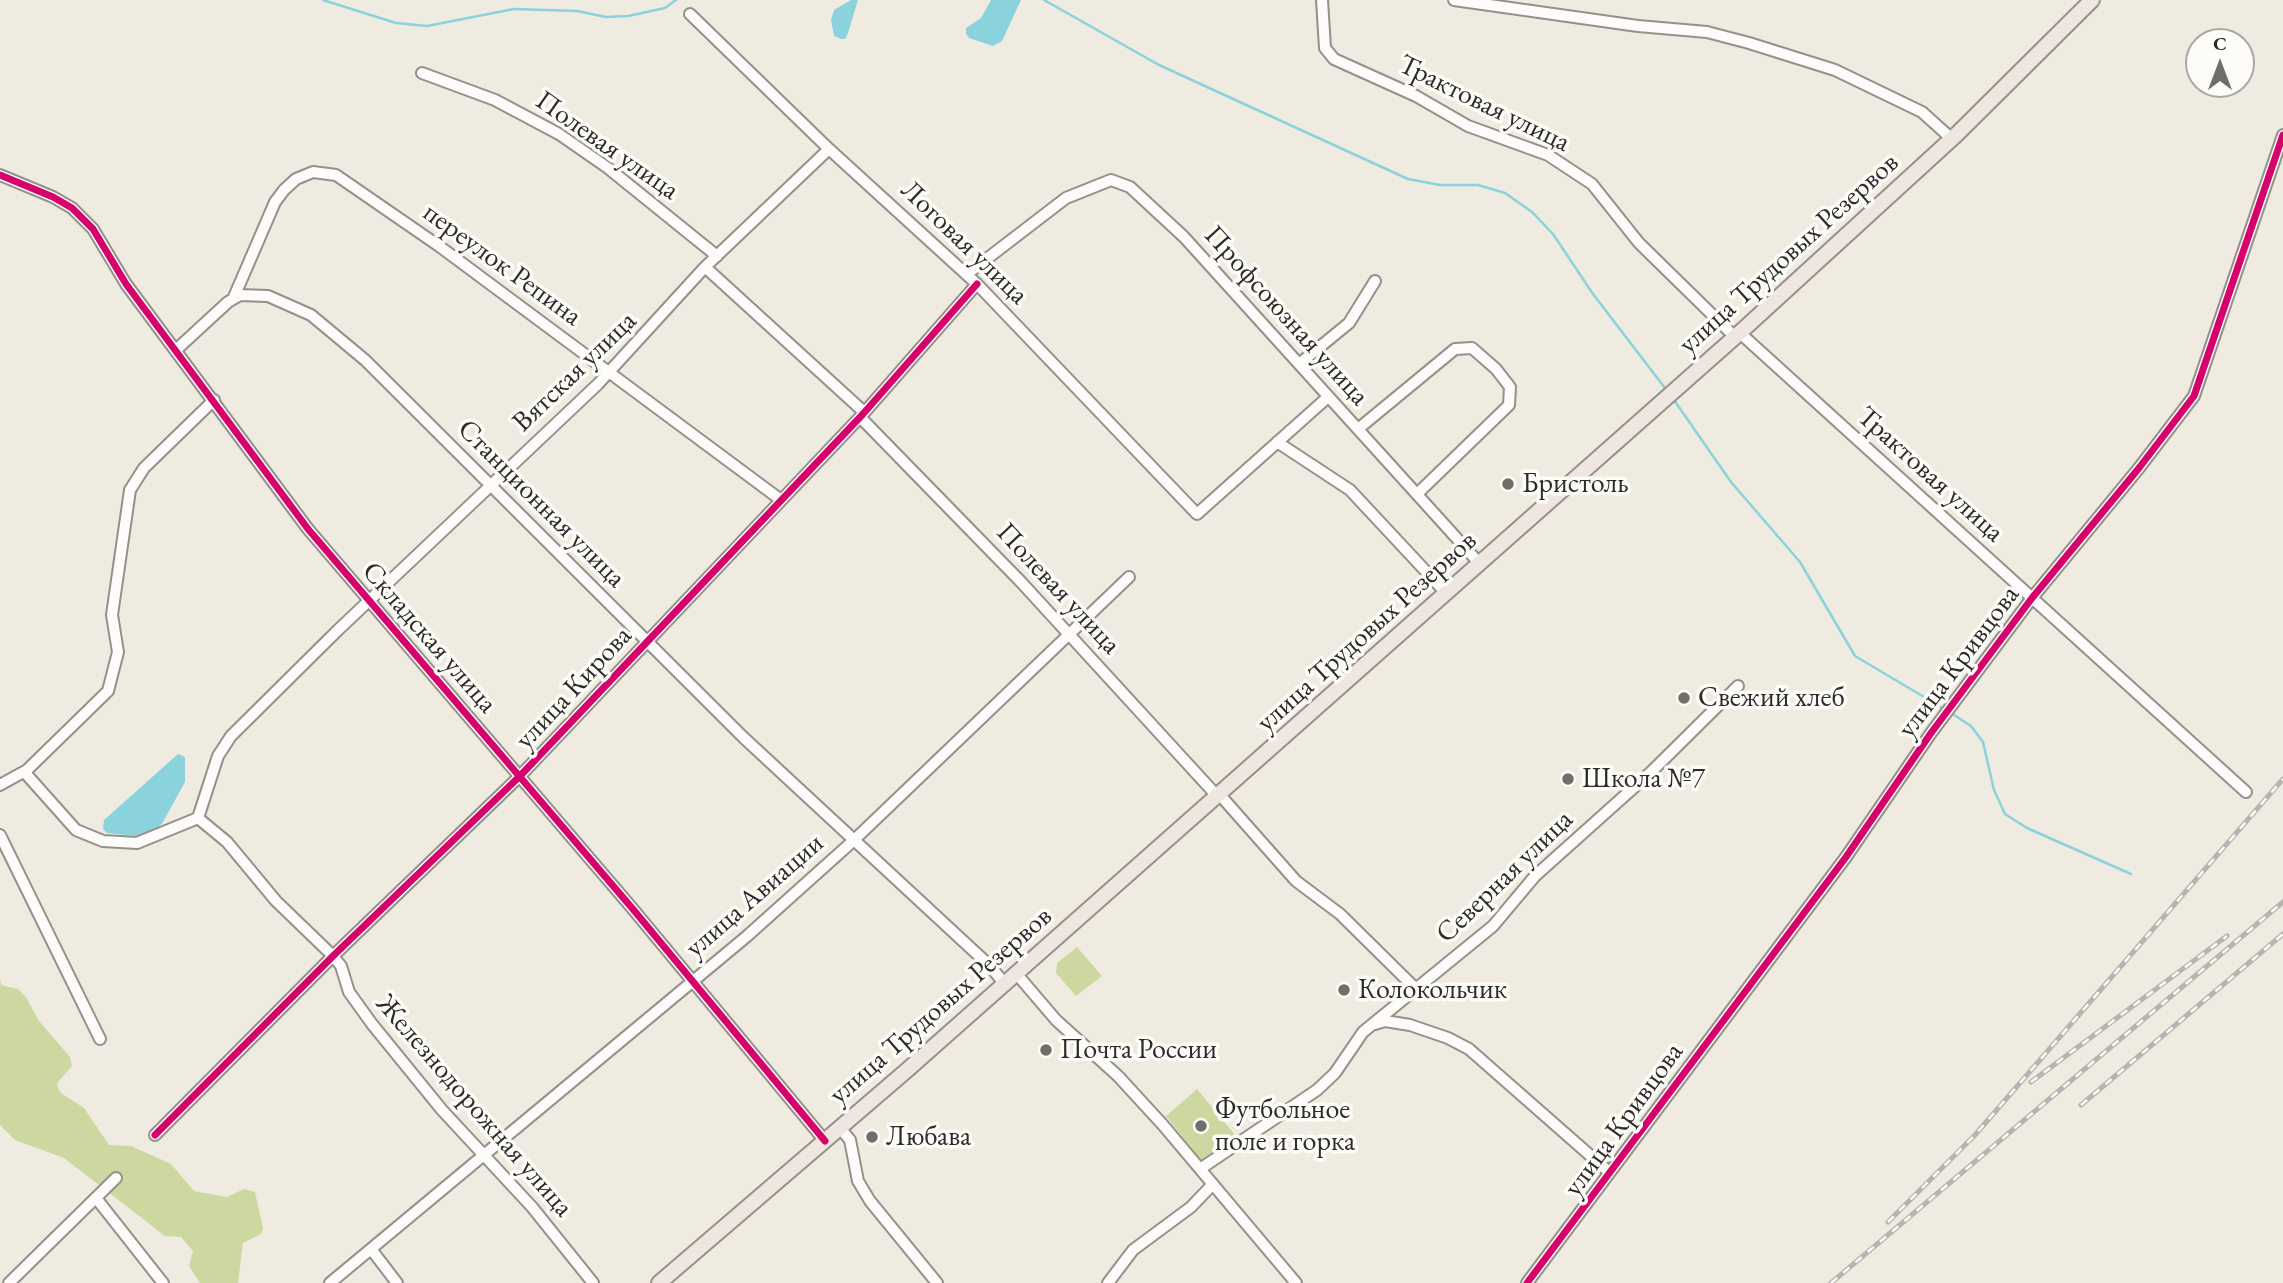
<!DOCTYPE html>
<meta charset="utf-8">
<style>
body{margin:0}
#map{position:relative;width:2283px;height:1283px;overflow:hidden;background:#f0ebe0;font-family:"EB Garamond",serif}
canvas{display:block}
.north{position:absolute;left:2185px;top:28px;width:70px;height:70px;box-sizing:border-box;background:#fdfcf7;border:2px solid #a9a8a5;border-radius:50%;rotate:0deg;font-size:19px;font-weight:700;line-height:28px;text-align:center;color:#2b2b2b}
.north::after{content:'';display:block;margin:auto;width:24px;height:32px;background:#706e6a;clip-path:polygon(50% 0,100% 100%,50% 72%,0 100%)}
</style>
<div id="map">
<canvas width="2283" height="1283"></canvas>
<div class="north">С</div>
</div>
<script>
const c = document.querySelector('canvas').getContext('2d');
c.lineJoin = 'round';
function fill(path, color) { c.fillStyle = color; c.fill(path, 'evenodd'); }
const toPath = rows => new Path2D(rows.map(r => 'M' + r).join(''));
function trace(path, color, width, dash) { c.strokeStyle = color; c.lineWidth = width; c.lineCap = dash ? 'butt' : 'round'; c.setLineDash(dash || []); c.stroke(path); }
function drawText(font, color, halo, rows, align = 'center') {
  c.font = font + ' "EB Garamond",serif'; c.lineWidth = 7; c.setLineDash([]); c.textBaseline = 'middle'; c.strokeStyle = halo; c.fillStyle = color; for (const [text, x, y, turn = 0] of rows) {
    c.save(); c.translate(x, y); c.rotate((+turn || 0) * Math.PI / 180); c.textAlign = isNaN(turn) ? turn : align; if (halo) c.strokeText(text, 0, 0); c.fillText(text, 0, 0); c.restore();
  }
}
const green = toPath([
 [1077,947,1102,976,1076,996,1056,973,1057,963],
 [0,977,1,985,18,989,26,997,39,1021,70,1057,72,1066,58,1082,57,1086,61,1093,84,1108,109,1145,131,1146,171,1164,194,1191,227,1197,244,1189,255,1192,263,1228,261,1234,243,1243,238,1283,200,1283,189,1266,193,1251,181,1237,165,1236,64,1158,15,1140,0,1125],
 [1197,1089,1236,1136,1201,1160,1166,1116]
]);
const water = toPath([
 [851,0,858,0,848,33,845,39,841,39,834,36,831,20,834,10],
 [991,0,1021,0,1002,41,993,46,969,38,966,34,966,28,981,18],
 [178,754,185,757,185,782,163,822,157,829,135,836,107,833,103,829,104,820]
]);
const stream = toPath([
 [323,0,396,23,427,26,514,9,577,11,606,17,628,16,665,8,676,0],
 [1044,0,1159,65,1408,179,1440,185,1478,185,1505,193,1532,212,1553,234,1593,294,1668,392],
 [1674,400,1731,482,1800,562,1855,656,1946,710],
 [1951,713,1971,726,1983,742,1994,790,2005,814,2027,828,2131,874]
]);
const minor = toPath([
 [1322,0,1325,48,1334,59,1416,96,1468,126,1548,155,1592,184,1639,243,1735,337],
 [1454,0,1638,26,1707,32,1749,43,1835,70,1922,112,1952,139],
 [690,14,829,149,977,284,1197,514,1328,397],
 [422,73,495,100,559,134,608,168,717,256],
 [0,175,53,197,72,208,93,229,126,284,308,529,632,908,825,1141],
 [705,267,864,412],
 [967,274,1066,198,1111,180,1130,187,1184,237,1480,564],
 [234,297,275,202,284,190,296,179,313,172,336,175,439,246,781,500],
 [1740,333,2246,792],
 [177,349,228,302,240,295,268,296,311,315,365,360,744,738,990,966,1004,983],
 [1299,364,1349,323,1375,281],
 [860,417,1021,582,1218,797],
 [1358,429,1455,349,1472,348,1496,369,1510,387,1509,405,1417,494],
 [1277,442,1350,490,1447,594],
 [0,785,27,770],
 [1220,795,1296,881,1340,914,1416,989],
 [198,818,218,756,231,736,338,630,598,384,705,267,829,149],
 [198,818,137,843,103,841,76,830,27,775,27,770,108,691,118,652,112,615,130,490,144,468,214,400],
 [198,818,227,842,276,901,333,956,341,966,349,992,372,1024,442,1110,532,1207,593,1283],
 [0,835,100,1039],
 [1015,972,1056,1020,1118,1076,1163,1125,1296,1283],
 [1375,1024,1385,1021,1410,1025,1448,1038,1469,1049,1609,1172],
 [840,1128,850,1140,858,1181,870,1201,937,1283],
 [155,1135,333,956,520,776,863,414,977,284],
 [1200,1169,1317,1090,1335,1073,1363,1032,1493,926,1535,876,1650,773,1738,686],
 [96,1198,163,1283],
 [371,1249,397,1283],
 [9,1283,116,1178],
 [330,1283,746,937,853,841,1129,577],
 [1108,1283,1133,1250,1191,1207,1213,1184],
 [1527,1283,1846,857,1931,733,2032,598,2139,468,2194,396,2283,135]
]);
const major = toPath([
 [659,1283,906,1071,1735,337,1957,134,2092,0]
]);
const rail = toPath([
 [2031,1082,2227,936],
 [2081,1105,2283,934],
 [1888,1222,1975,1135,2283,779],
 [1831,1283,2283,902]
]);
const cycleway = toPath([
 [0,175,53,197,72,208,93,229,126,284,308,529,632,908,825,1141],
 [155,1135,333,956,520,776,863,414,977,284],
 [1527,1283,1846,857,1931,733,2032,598,2139,468,2194,396,2283,135]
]);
const markers = [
 [1508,484,7,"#706e6a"],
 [1684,698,7,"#706e6a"],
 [1568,779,7,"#706e6a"],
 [1344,990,7,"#706e6a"],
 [1046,1050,7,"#706e6a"],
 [1201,1126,7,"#706e6a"],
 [872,1137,7,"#706e6a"]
];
const streetNames = [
 ["Трактовая улица",1484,104,26],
 ["Полевая улица",607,146,35],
 ["Логовая улица",964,243,44],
 ["улица Трудовых Резервов",1789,254,-42],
 ["переулок Репина",502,265,36],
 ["Профсоюзная улица",1286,316,48],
 ["Вятская улица",575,372,-44],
 ["Трактовая улица",1930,475,42],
 ["Станционная улица",541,504,45],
 ["Полевая улица",1058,589,47],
 ["улица Трудовых Резервов",1367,632,-42],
 ["Складская улица",429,638,49],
 ["улица Кривцова",1959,662,-53],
 ["улица Кирова",574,688,-47],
 ["Северная улица",1505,877,-44],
 ["улица Авиации",755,896,-41],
 ["улица Трудовых Резервов",941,1006,-41],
 ["Железнодорожная улица",474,1106,49],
 ["улица Кривцова",1624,1120,-54]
];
const poiNames = [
 ["Бристоль",1522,484],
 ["Свежий хлеб",1698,698],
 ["Школа №7",1582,779],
 ["Колокольчик",1358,990],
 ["Почта России",1060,1050],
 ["Футбольное",1215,1110],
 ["поле и горка",1215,1142],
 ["Любава",886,1137]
];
fill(green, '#cdd8a0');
fill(water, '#8ad2dc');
trace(stream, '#8ad2dc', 2.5);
trace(minor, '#94918b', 14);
trace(major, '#94918b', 18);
trace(minor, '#fdfcfa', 10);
trace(major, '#efe7df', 14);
trace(rail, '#b4b4b2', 5);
trace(rail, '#fdfcf7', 2.5, [8]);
trace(cycleway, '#d6006c', 7);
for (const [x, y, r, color] of markers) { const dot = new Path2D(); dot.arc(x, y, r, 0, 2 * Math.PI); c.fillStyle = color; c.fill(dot); trace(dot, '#fdfcf7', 2.5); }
drawText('28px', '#2b2b2b', '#fdfcf7', streetNames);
drawText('28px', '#2b2b2b', '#fdfcf7', poiNames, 'left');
</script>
